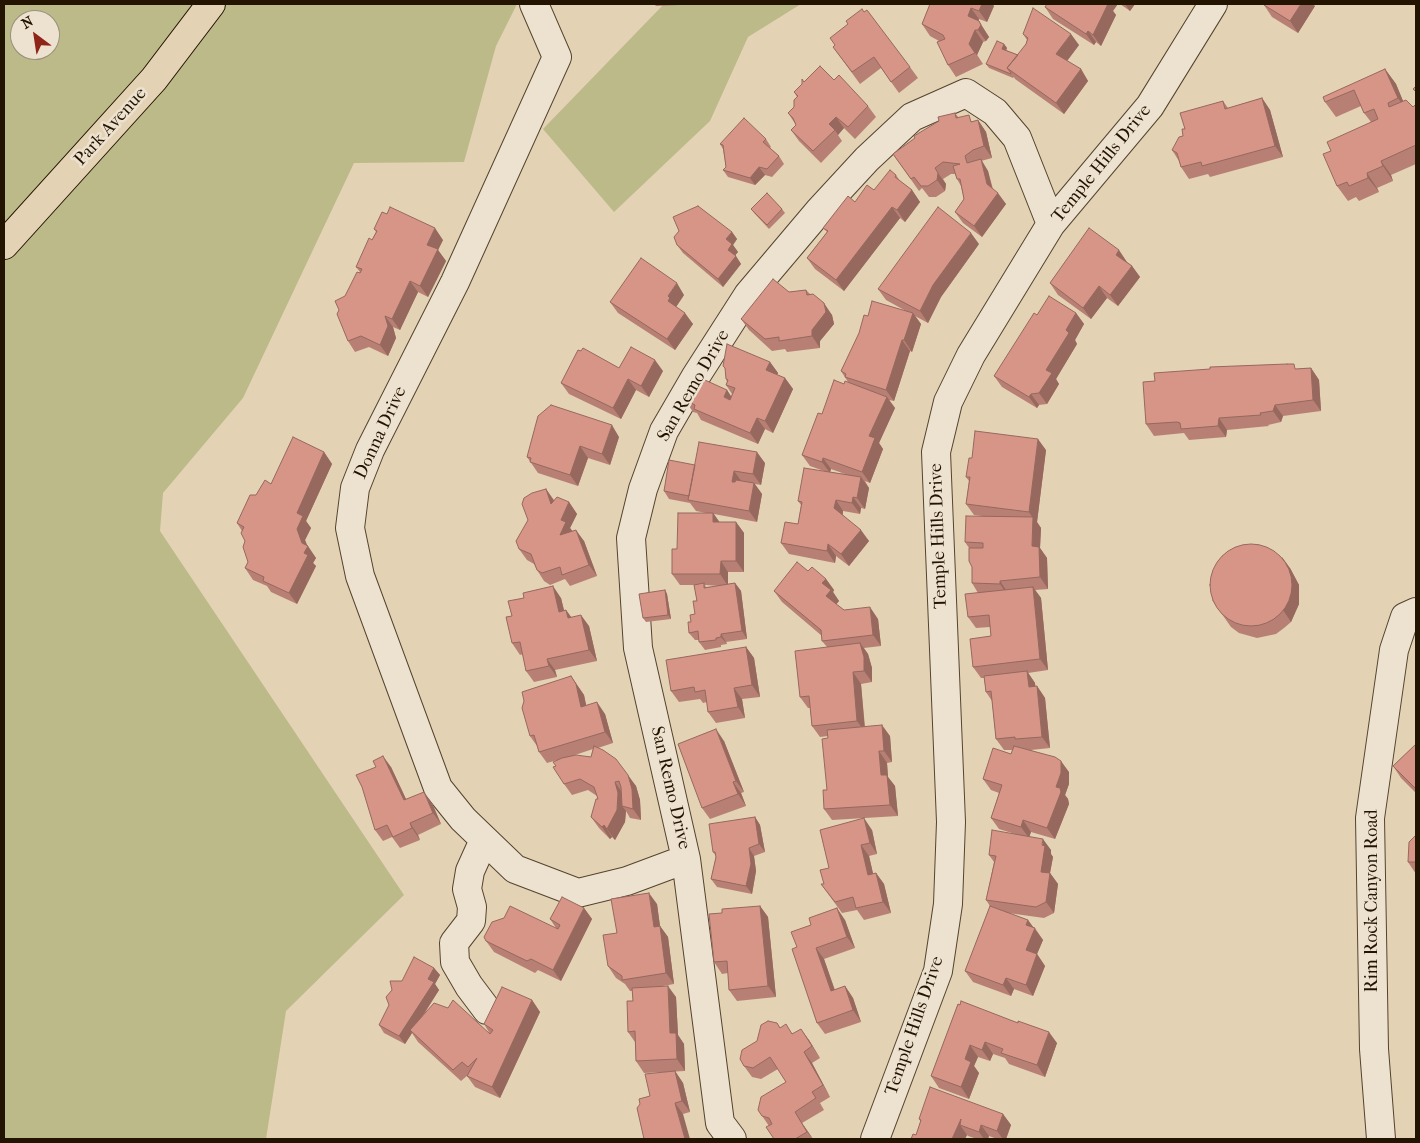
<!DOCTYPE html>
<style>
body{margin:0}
#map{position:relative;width:1420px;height:1143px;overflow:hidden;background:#e4d2b5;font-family:"IM FELL French Canon",serif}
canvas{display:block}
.frame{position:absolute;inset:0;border:5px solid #231401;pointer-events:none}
.north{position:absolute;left:10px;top:10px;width:50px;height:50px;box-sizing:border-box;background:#ede2cf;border:1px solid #9c907d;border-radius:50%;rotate:329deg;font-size:14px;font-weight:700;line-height:20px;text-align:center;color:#231401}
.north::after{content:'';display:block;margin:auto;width:18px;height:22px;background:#8f2418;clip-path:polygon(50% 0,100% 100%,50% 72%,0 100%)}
</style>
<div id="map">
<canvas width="1420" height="1143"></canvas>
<div class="frame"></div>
<div class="north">N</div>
</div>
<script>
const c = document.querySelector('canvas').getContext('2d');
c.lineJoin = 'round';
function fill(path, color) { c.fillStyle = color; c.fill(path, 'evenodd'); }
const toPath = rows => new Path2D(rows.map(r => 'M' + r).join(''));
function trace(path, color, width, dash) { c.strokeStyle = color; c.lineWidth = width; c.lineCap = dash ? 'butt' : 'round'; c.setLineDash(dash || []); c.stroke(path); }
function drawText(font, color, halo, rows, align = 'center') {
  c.font = font + ' "IM FELL French Canon",serif'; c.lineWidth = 5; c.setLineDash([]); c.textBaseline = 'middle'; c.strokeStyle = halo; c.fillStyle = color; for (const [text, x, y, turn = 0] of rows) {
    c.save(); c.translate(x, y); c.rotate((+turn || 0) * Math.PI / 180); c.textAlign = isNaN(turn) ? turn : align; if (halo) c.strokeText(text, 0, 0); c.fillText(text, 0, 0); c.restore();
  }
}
const green = toPath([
 [4,4,517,4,496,46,464,162,354,163,243,398,163,493,160,531,404,895,286,1011,266,1139,4,1139],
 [20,20,50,20,50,50,20,50],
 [664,4,801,4,748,37,710,121,614,212,543,129]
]);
const minor = toPath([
 [534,4,557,57,455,282,370,450,355,488,350,528,360,576,438,788,463,819,515,869,578,893,627,881,686,859],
 [484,840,470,871,467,889,472,907,471,921,454,943,455,962,469,986,487,1010],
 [732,1139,720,1123,686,859,638,648,631,538,643,489,664,431,696,376,748,295,819,211,867,159,912,117,966,93,995,112,1017,138,1051,224],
 [875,1139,938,971,948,904,951,822,936,452,948,402,971,355,1051,224,1150,106,1213,4],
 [1381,1139,1374,1049,1370,818,1394,650,1405,617,1416,612]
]);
const major = toPath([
 [4,245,154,79,211,4]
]);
const wall = toPath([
 [654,4,680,4,680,5,656,6],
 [930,4,992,4,994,6,987,22,979,19,978,21,989,37,986,41,983,42,977,55,983,64,956,77,948,65,939,41,930,36,922,24],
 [1120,4,1135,4,1130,11],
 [1264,5,1315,6,1298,33,1272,17],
 [1045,7,1113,11,1116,15,1101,46,1096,42,1094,45,1053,19],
 [1023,34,1079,45,1067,61,1081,69,1088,81,1064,114,1015,79,1014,77,1013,78,989,68,986,64,1004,44,1007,48,1006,50,1018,55,1026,44,1027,40],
 [833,47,910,67,918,78,899,93,881,68,860,84],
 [1385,69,1396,84,1403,101,1413,107,1416,104,1416,164,1391,175,1393,181,1377,188,1379,192,1359,201,1356,197,1348,201,1337,186,1331,151,1371,122,1364,113,1361,106,1336,117,1325,102],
 [834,80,868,106,876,117,855,139,844,128,838,135,842,141,821,163,799,141,791,130,796,125,788,113,794,107,797,97,794,92,804,82],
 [1262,98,1270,110,1283,157,1210,177,1208,174,1189,179,1181,167,1179,161,1172,150,1183,136,1185,129,1223,101,1228,108],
 [955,113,959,118,974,122,978,120,986,132,992,158,981,161,988,171,993,189,1006,204,982,237,963,223,955,212,964,199,961,186,957,179,955,174,951,174,943,179,946,184,945,191,936,197,929,197,922,188,919,191,893,154],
 [766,139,771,147,770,148,779,156,784,164,772,177,765,175,755,185,728,177,723,170,726,167,723,149,720,144],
 [896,175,900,181,912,190,920,202,905,222,900,218,844,291,815,269,807,258,827,232,823,228,855,202],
 [751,209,782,209,785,213,769,229,754,213],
 [374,229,443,240,438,250,446,261,428,297,418,292,400,330,393,327,396,338,388,356,369,347,355,352,348,341,345,296,360,272,356,267,372,240,376,232],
 [732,232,737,239,733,245,738,252,735,255,741,264,723,287,683,253,677,245],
 [979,244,941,297,928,323,915,316,921,324,912,352,910,351,894,401,889,400,895,408,879,443,883,449,870,483,865,481,869,488,865,509,861,508,860,514,843,511,843,515,869,541,849,566,836,556,835,563,789,554,781,543,798,524,801,505,798,501,824,471,810,466,802,455,822,414,844,384,848,382,841,371,868,316,906,311,886,300,878,289],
 [831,469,845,474,830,472],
 [1127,262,1132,266,1140,277,1118,306,1107,298,1091,319,1058,295,1050,283],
 [806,290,810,294,832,315,834,324,820,341,820,348,787,352,785,349,772,351,749,330,741,319,789,292],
 [684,295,676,307,693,324,675,350,618,313,610,302],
 [1076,313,1084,324,1075,340,1077,344,1056,379,1059,384,1047,404,1039,405,1037,408,1002,387,994,376,1037,315],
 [770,362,778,373,777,375,785,378,793,389,773,433,765,429,758,444,701,420,697,413,693,412,685,400,727,390,731,397,732,394,726,385,727,382,726,379,726,370,723,366],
 [619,368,663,371,649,397,636,390,621,419,569,394,561,383],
 [1311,368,1319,380,1321,411,1283,416,1281,422,1268,425,1269,426,1227,430,1226,437,1189,440,1184,433,1154,436,1146,424,1298,369],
 [619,437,610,465,588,458,578,486,538,473,527,457],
 [1046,450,1037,522,1041,528,1040,548,1047,558,1048,589,1035,590,1041,598,1048,670,1028,673,1035,683,1035,687,1037,686,1045,698,1050,748,1031,750,1069,772,1069,784,1065,795,1068,799,1069,804,1055,839,1031,832,1029,836,1051,850,1051,854,1053,857,1050,873,1058,884,1054,913,1044,918,1008,913,1028,920,1033,928,1035,928,1043,940,1037,954,1045,966,1033,996,1014,989,1011,996,973,982,965,971,990,906,986,900,994,862,989,855,1015,834,999,829,991,818,999,793,991,790,983,779,1011,754,1013,750,1004,750,996,739,992,701,986,692,984,678,981,678,973,667,991,636,990,627,976,628,968,617,978,593,972,583,972,567,969,548,965,542,982,516,974,515,966,504,969,481,966,477,972,458],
 [324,452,332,464,306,521,311,528,305,540,307,546,316,558,313,563,316,566,297,604,271,592,267,586,253,580,245,568,248,562,245,541,242,531,237,523,256,495,271,484],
 [765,463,761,485,755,484,762,494,757,522,714,514,719,522,736,522,744,533,744,572,728,572,728,584,735,583,741,591,747,639,726,642,727,644,721,645,721,647,705,650,699,642,699,640,695,640,689,633,691,622,695,614,697,601,694,585,680,585,672,574,677,549,706,513,696,511,690,503,669,499,664,491,695,465],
 [705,585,720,586,706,587],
 [546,489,554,500,569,502,577,514,570,528,572,531,584,541,597,576,570,586,565,579,550,585,544,581,537,570,534,564,527,560,519,549],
 [1290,568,1299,585,1299,604,1291,622,1284,628,1276,634,1257,638,1239,633,1231,627,1212,600],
 [808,571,826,579,834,590,833,592,839,601,836,604,844,610,878,619,881,646,864,648,868,654,872,668,872,682,861,684,865,727,890,736,892,762,887,763,888,777,895,786,898,816,832,820,824,809,827,790,828,736,820,737,812,726,810,708,808,708,800,697,827,647,822,641,822,636,782,602,774,591],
 [665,590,667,594,671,619,646,622,643,618],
 [561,598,564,610,566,610,571,617,589,626,597,661,555,670,557,677,534,682,526,671,523,654,520,655,512,643,512,616],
 [746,647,754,658,760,697,742,699,745,718,716,723,708,712,707,702,703,703,700,699,679,702,671,691],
 [571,676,584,695,586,706,605,714,613,743,598,748,636,786,640,800,641,820,630,818,626,811,625,822,615,840,612,837,610,839,599,828,591,817,598,799,597,796,588,790,572,795,564,784,556,766,557,760,547,763,539,752,537,746,530,736],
 [593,749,591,757,572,756],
 [724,741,744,792,741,793,746,806,710,819,702,808],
 [1416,744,1416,793,1401,778,1393,766],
 [391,767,406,799,432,803,441,824,418,835,420,840,400,848,392,837,383,841,375,830],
 [755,817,760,825,765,852,754,856,756,871,752,894,717,887,711,879,716,856,713,852],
 [872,830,877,854,869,856,873,874,876,873,884,884,891,913,864,920,857,910,842,913,821,884,824,884,829,868],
 [1416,835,1416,874,1408,862],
 [657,904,660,926,668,937,674,984,663,986,676,997,678,1035,684,1044,685,1071,644,1073,636,1061,635,1042,628,1032,633,1001,632,991,630,991,625,984,616,978,608,966,617,933],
 [760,906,768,917,776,997,737,1001,729,990,728,973,722,974,714,962,722,913],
 [584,908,592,919,561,981,538,970,535,973,494,952,486,941,556,928,550,919],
 [845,920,855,948,824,959,835,990,845,986,853,998,861,1022,825,1034,817,1023,797,947],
 [434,968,440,975,435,984,439,990,423,1016,490,1034,484,1024,532,1000,540,1012,500,1098,475,1087,467,1076,468,1075,461,1081,418,1042,412,1033,405,1044,384,1033,379,1025,402,981],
 [958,1004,1057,1043,1045,1077,1009,1064,1005,1058,993,1054,990,1061,978,1057,974,1066,979,1073,969,1099,939,1088,931,1076],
 [777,1023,780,1028,809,1040,820,1058,812,1063,830,1097,820,1103,824,1110,802,1123,813,1139,774,1139,769,1126,758,1110,786,1082,778,1069,761,1079,752,1077,744,1066,757,1041],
 [675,1071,683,1083,690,1112,683,1114,650,1096],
 [1003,1114,1011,1125,1006,1139,997,1139,989,1136,988,1139,977,1139,968,1136,967,1135,965,1139,911,1139,916,1135,921,1122,919,1119]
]);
const shadedWall = toPath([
 [982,4,992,4,994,6,987,22,979,11],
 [1106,4,1118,4,1113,11,1116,15,1101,46,1093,35],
 [1125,4,1135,4,1130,11],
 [1301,4,1313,4,1315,6,1298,33,1290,21],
 [971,8,979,19,976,28,968,16],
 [979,21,989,37,986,41,978,30],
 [975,30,983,42,977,55,983,64,969,44],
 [1088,31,1096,42,1094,45,1086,34],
 [1071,34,1079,45,1064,65,1056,54],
 [1004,44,1007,48,1005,53,1002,49],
 [1081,69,1088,81,1064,114,1056,103],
 [1385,69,1396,84,1408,113,1398,98],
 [1262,98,1270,110,1283,157,1275,146],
 [836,117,844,128,838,135,835,130,829,124],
 [978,120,986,132,992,158,984,146],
 [981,159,988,171,994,196,987,184],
 [1381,161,1391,175,1393,181,1383,166],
 [759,167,765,175,755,185,750,178],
 [938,173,946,184,945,191,937,180],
 [1367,173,1377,188,1379,192,1368,178],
 [912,190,920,202,905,222,897,210],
 [998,193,1006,204,982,237,974,226],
 [892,207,900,218,844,291,836,280],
 [435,228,443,240,438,250,446,261,428,297,420,286,427,245],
 [732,232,737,239,733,245,738,252,733,258,728,250,726,239],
 [971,233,979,244,941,297,928,323,920,311,933,285],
 [1119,250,1127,262,1124,266,1116,255],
 [736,256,741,264,723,287,718,279],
 [1132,266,1140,277,1118,306,1110,295],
 [410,281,418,292,400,330,392,319],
 [677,283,684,295,676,307,668,301,668,296],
 [1099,286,1107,298,1091,319,1083,308],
 [824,303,832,315,834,324,820,341,820,348,812,336,812,330],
 [685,313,693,324,675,350,667,339],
 [913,313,921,324,912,352,904,340],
 [1076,313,1084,324,1075,340,1077,344,1056,379,1059,384,1047,404,1039,393,1046,370,1066,330],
 [385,316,393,327,396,338,388,356,380,345],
 [902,340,910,351,894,401,886,390],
 [655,360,663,371,649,397,641,386],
 [770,362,778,373,774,381,766,370],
 [1311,368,1319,380,1321,411,1313,400],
 [785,378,793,389,773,433,765,421],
 [628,379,636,390,621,419,613,408],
 [727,390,735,402,724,397],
 [1031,394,1039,405,1037,408,1029,397],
 [887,397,895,408,879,443,883,449,870,483,862,472,869,436],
 [1275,405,1283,416,1281,422,1273,411],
 [757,418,765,429,758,444,750,433],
 [1219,418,1227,430,1226,437,1218,426],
 [612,425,619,437,610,465,602,454],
 [1038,439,1046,450,1037,522,1041,528,1040,548,1047,558,1048,589,1040,577,1032,546,1033,518,1029,512],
 [580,446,588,458,578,486,570,475],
 [324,452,332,464,306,521,311,528,305,540,308,547,308,546,316,558,313,563,316,566,297,604,289,593,304,553,297,529,297,513],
 [757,452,765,463,761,485,753,474],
 [823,458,831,469,830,473,822,462],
 [734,471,742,482,740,493,732,482],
 [861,477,869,488,865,509,857,498],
 [754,483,762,494,757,522,749,511],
 [546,489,554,501,551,504],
 [853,497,861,508,860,514,852,503],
 [836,500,843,511,842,519,834,508],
 [569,502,577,514,570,528,574,533,560,535,561,520],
 [713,513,721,524,713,522],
 [736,522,744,533,744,572,736,561],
 [576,530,584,541,597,576,589,565],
 [861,530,869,541,849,566,841,554],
 [828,544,836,556,835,563,827,551],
 [1282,557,1290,568,1299,585,1299,604,1291,622,1283,610],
 [721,561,728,572,728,586,720,574],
 [826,579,834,590,833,592,839,601,834,607,826,596,822,583],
 [1000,581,1008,593,1008,596,1000,584],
 [735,583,741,591,747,639,742,631],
 [553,586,561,598,567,623,559,612],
 [1033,587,1041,598,1048,670,1040,659],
 [665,590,667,594,671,619,668,615],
 [870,607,878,619,881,646,873,635],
 [566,610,574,621,568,618],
 [581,615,589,626,597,661,589,650],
 [721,634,726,642,727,644,721,637],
 [860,643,868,654,872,668,872,682,864,671],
 [746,647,754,658,760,697,752,685],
 [547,659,555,670,557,677,549,666],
 [1027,671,1035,683,1037,699,1029,687],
 [853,672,861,684,865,732,857,721],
 [571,676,584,695,589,718,581,707],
 [1037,686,1045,698,1050,748,1042,737],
 [734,688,742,699,745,718,738,707],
 [597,702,605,714,613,743,605,732],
 [882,725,890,736,892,762,884,751],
 [716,729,724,741,744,792,736,781],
 [879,751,887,763,888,777,895,786,898,816,890,805,881,775],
 [383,756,391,767,412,812,404,800],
 [1061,761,1069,772,1069,784,1065,795,1068,799,1069,804,1055,839,1047,828,1056,787],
 [628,775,636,786,640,800,641,820,633,809],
 [615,782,623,794,622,806,626,811,625,822,615,840,607,829],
 [733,782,741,793,746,806,738,794],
 [424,792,432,803,441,824,433,813],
 [755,817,760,825,765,852,759,844],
 [864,818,872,830,877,854,870,843],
 [1023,820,1031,832,1029,838,1021,827],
 [410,823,418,835,420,840,412,828],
 [604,825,612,837,610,839,602,827],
 [1043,839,1051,850,1051,854,1053,857,1050,873,1058,884,1054,913,1046,902,1041,872],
 [861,845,869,856,876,886,868,875],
 [749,848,754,856,756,871,752,894,746,886],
 [876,873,884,884,891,913,883,902],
 [649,893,657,904,660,926,668,937,674,984,666,973,654,927],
 [760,906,768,917,776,997,768,986],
 [584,908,592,919,561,981,553,970],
 [837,908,845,920,855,948,847,937],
 [1028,920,1043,940,1034,961,1026,950,1026,925],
 [816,948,824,959,839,1003,831,991],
 [1037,954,1045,966,1033,996,1026,985],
 [434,968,440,975,435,984,439,990,412,1032,410,1030,412,1033,405,1044,399,1036],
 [1006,978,1014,989,1011,996,1003,985],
 [668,986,676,997,678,1035,684,1044,685,1071,677,1059,670,1033],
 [845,986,853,998,861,1022,853,1010],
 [532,1000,540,1012,500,1098,492,1087],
 [801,1029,809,1040,820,1058,812,1046],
 [1049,1032,1057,1043,1045,1077,1037,1065],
 [985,1042,993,1054,990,1061,982,1050],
 [970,1045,978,1057,974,1066,979,1073,969,1099,961,1087,965,1059],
 [804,1052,812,1063,830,1097,823,1085],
 [675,1071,683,1083,690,1112,682,1101],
 [675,1103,683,1114,690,1139,685,1139],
 [795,1112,802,1123,813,1139,807,1132],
 [1003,1114,1011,1125,1006,1139,1003,1139,997,1131],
 [961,1119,960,1125,967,1135,965,1139,952,1139],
 [981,1125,989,1136,988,1139,984,1139,979,1132]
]);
const building = toPath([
 [930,4,982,4,979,11,971,8,968,16,979,21,981,25,978,30,975,30,969,44,975,53,948,65,937,42,945,39,943,35,922,24,930,4],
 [1047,4,1108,4,1093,35,1088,31,1086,34,1045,7,1047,4],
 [1264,4,1301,4,1290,21,1264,5,1264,4],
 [1033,8,1071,34,1056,54,1081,69,1056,103,1007,68,1026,44,1028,38,1023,34,1033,8],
 [862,9,864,12,867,10,910,67,891,82,874,57,852,72,833,47,835,45,830,38,848,24,846,21,862,9],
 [997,41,1004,44,1002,49,1018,55,1007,68,1011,73,1011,74,986,64,997,41],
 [820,66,834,80,839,75,868,106,848,127,836,117,829,124,835,130,813,151,791,130,796,125,793,118,788,113,794,107,794,100,798,96,794,92,802,84,802,79,804,82,820,66],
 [1385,69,1398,98,1388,103,1389,107,1406,100,1413,107,1416,104,1416,145,1381,161,1383,166,1367,173,1368,178,1349,186,1347,182,1337,186,1323,154,1331,151,1327,142,1378,119,1374,109,1364,113,1354,90,1325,102,1323,97,1385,69],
 [1416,86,1416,92,1413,89,1416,86],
 [1262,98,1275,146,1202,166,1201,162,1181,167,1177,153,1172,150,1179,137,1183,136,1182,129,1185,129,1180,113,1223,101,1225,109,1262,98],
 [955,113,956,118,969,115,971,122,978,120,984,146,973,150,965,156,967,163,981,159,987,184,998,193,974,226,955,212,964,199,960,179,957,179,953,166,960,164,943,162,935,168,938,173,937,180,928,186,921,186,914,177,911,179,893,154,915,138,914,136,939,121,938,117,955,113],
 [744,118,766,139,763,142,779,156,767,169,759,167,750,178,723,170,726,167,723,145,720,144,744,118],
 [890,170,896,175,895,177,912,190,897,210,892,207,836,280,807,258,828,231,823,228,848,196,855,202,867,185,874,190,890,170],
 [767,193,782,209,767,225,751,209,767,193],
 [698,206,732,232,726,239,732,244,728,250,736,256,718,279,677,245,674,237,679,231,673,217,698,206],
 [390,207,435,228,427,245,438,249,420,286,410,281,392,319,385,316,388,326,380,345,361,336,348,341,337,314,339,310,335,301,345,296,357,272,360,273,362,269,356,267,369,238,372,240,377,231,374,229,382,212,387,214,390,207],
 [938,207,971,233,933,285,920,311,878,289,938,207],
 [1089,228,1119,250,1116,255,1132,266,1110,295,1099,286,1083,308,1050,283,1089,228],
 [641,258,677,283,668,296,670,298,668,301,685,313,667,339,610,302,641,258],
 [773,279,789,292,806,290,807,295,813,294,824,303,826,312,812,330,812,336,779,341,779,337,765,339,741,319,773,279],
 [1049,296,1076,313,1066,330,1069,333,1046,370,1052,373,1039,393,1031,394,1029,397,994,376,1034,313,1037,315,1049,296],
 [872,301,913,313,904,340,902,340,886,390,845,377,846,374,841,371,859,333,864,315,868,316,872,301],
 [727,344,770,362,766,370,785,378,765,421,757,418,750,433,694,409,695,405,685,400,696,376,727,390,724,397,730,400,735,388,726,385,728,380,726,379,725,368,723,366,727,344],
 [631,347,655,360,641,386,628,379,613,408,561,383,578,350,581,351,583,348,619,368,631,347],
 [1287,364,1294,364,1295,369,1311,368,1313,400,1275,405,1273,411,1260,413,1261,415,1219,418,1218,426,1181,429,1180,423,1177,422,1146,424,1143,382,1155,381,1154,373,1210,369,1210,367,1287,364],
 [834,380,844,384,845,381,887,397,869,436,875,438,862,472,823,458,822,462,802,455,818,413,822,414,834,380],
 [551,405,612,425,602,454,580,446,570,475,530,462,531,458,527,457,538,416,551,405],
 [975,431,1038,439,1029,512,966,504,970,477,966,477,969,458,972,458,975,431],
 [293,437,324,452,297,513,303,516,297,529,302,543,308,546,304,553,308,555,289,593,263,581,264,577,245,568,248,562,243,547,245,541,241,533,244,527,237,523,250,495,256,495,265,480,271,484,293,437],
 [699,442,757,452,753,474,734,471,732,482,735,482,736,480,754,483,749,511,688,500,699,442],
 [669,460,695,465,689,496,664,491,669,460],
 [804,468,861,477,857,498,853,497,852,503,836,500,834,508,861,530,841,554,828,544,827,551,781,543,785,522,798,524,802,502,798,501,804,468],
 [546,489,551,504,557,497,569,502,561,520,566,522,560,535,576,530,589,565,562,575,560,567,542,573,537,570,531,554,519,549,516,541,528,520,522,504,524,498,532,493,546,489],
 [678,513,713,513,713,522,736,522,736,561,721,561,720,574,672,574,672,549,677,549,678,513],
 [966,516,1033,517,1032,546,1039,547,1040,577,1000,581,1000,584,972,583,972,567,969,561,969,548,983,548,983,543,965,542,966,516],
 '1210 585a41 41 0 1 1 82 0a41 41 0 1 1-82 0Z',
 [797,562,808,571,812,567,826,579,822,583,831,590,826,596,844,610,870,607,873,635,822,641,821,630,774,591,797,562],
 [704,583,704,588,735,583,742,631,721,634,721,637,716,638,716,640,699,642,698,631,689,633,688,622,691,622,690,615,695,614,693,601,697,601,694,585,704,583],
 [553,586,559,612,566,610,568,618,581,615,589,650,547,659,549,666,526,671,520,642,512,643,506,617,512,616,508,601,524,598,523,593,553,586],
 [1033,587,1040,659,973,667,970,639,991,636,989,615,968,617,965,594,1033,587],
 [665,590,668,615,643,618,639,594,665,590],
 [860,643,864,657,864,671,853,672,857,721,812,726,809,696,800,697,795,651,860,643],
 [746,647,752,685,734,688,738,707,708,712,705,690,695,692,694,687,671,691,666,660,746,647],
 [1027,671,1029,687,1037,686,1042,737,1015,739,1015,737,996,739,991,691,986,692,984,676,1027,671],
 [571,676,576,684,581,707,597,702,605,732,539,752,534,735,530,736,522,708,524,701,522,692,571,676],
 [882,725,884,751,879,751,881,775,887,775,890,805,824,809,823,790,827,790,822,739,828,738,827,730,882,725],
 [716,729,736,781,733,782,738,794,702,808,678,744,716,729],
 [1416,744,1416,789,1393,766,1416,744],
 [594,746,603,750,616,759,628,775,632,789,633,809,622,806,621,787,619,781,615,782,618,793,617,810,607,829,604,825,602,827,591,817,596,799,598,799,594,787,580,779,564,784,553,767,556,766,553,762,562,758,576,755,591,757,594,746],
 [1014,746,1055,757,1061,761,1061,773,1056,787,1060,788,1061,792,1047,828,1023,820,1021,827,991,818,1002,785,983,779,993,748,1011,754,1014,746],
 [383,756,404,800,424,792,433,813,410,823,412,828,393,837,387,825,375,830,362,787,356,775,376,767,373,761,383,756],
 [755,817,759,844,749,848,751,864,746,886,711,879,716,857,715,852,713,852,709,824,755,817],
 [864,818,870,843,861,845,868,875,876,873,883,902,856,908,853,897,835,902,821,884,824,884,820,870,829,868,820,830,864,818],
 [992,830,1043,839,1042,845,1045,846,1041,872,1050,873,1046,902,1036,907,986,900,996,856,989,855,992,830],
 [1416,835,1416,862,1408,862,1409,842,1416,835],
 [649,893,654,927,660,926,666,973,622,980,622,976,608,966,603,935,617,933,611,899,649,893],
 [562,897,584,908,553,970,531,959,527,961,486,941,484,937,492,922,504,918,510,906,558,929,560,925,550,919,562,897],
 [760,906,768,986,729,990,727,961,714,962,709,914,722,913,722,909,760,906],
 [990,906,1028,920,1026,925,1035,928,1026,950,1037,954,1026,985,1006,978,1003,985,965,971,990,906],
 [837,908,847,937,816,948,831,991,845,986,853,1010,817,1023,792,949,797,947,791,932,811,925,809,918,837,908],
 [414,957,434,968,428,979,434,982,399,1036,379,1025,389,1005,386,997,392,990,390,981,402,981,414,957],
 [668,986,670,1033,676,1033,677,1059,636,1061,635,1031,628,1032,627,1001,633,1001,632,988,668,986],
 [502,987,532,1000,492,1087,467,1076,477,1058,468,1067,462,1062,453,1070,410,1030,434,1003,448,1008,453,1000,490,1034,493,1030,484,1024,502,987],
 [961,1001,1018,1023,1018,1021,1049,1032,1037,1065,1001,1053,1003,1049,985,1042,982,1050,970,1045,965,1059,971,1062,961,1087,931,1076,958,1004,960,1005,961,1001],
 [768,1021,777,1023,780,1028,786,1024,792,1034,801,1029,812,1046,804,1052,823,1085,812,1092,816,1098,795,1112,807,1132,795,1139,774,1139,766,1127,772,1124,769,1118,762,1116,758,1110,761,1097,786,1082,770,1057,753,1068,744,1066,740,1059,742,1050,757,1041,761,1025,768,1021],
 [675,1071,682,1101,675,1103,685,1139,644,1139,637,1108,640,1104,639,1099,650,1096,645,1074,675,1071],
 [930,1087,1003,1114,997,1131,981,1125,979,1132,960,1125,961,1119,952,1139,911,1139,913,1134,916,1135,921,1120,919,1119,930,1087]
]);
const streetNames = [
 ["Park Avenue",111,127,-48],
 ["Temple Hills Drive",1102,164,-51],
 ["San Remo Drive",694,386,-60],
 ["Donna Drive",381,433,-65],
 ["Temple Hills Drive",939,536,-92],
 ["San Remo Drive",670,788,77],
 ["Rim Rock Canyon Road",1373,901,-90],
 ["Temple Hills Drive",915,1026,-71]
];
fill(green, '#bbba88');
trace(minor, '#53442e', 30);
trace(major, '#231401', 30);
trace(minor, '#ede2cf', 28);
trace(major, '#e4d2b5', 28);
fill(wall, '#b88074');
fill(shadedWall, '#96685e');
fill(building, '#d69587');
trace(building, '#96685e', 1);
drawText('18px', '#231401', '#ede2cf', streetNames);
</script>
